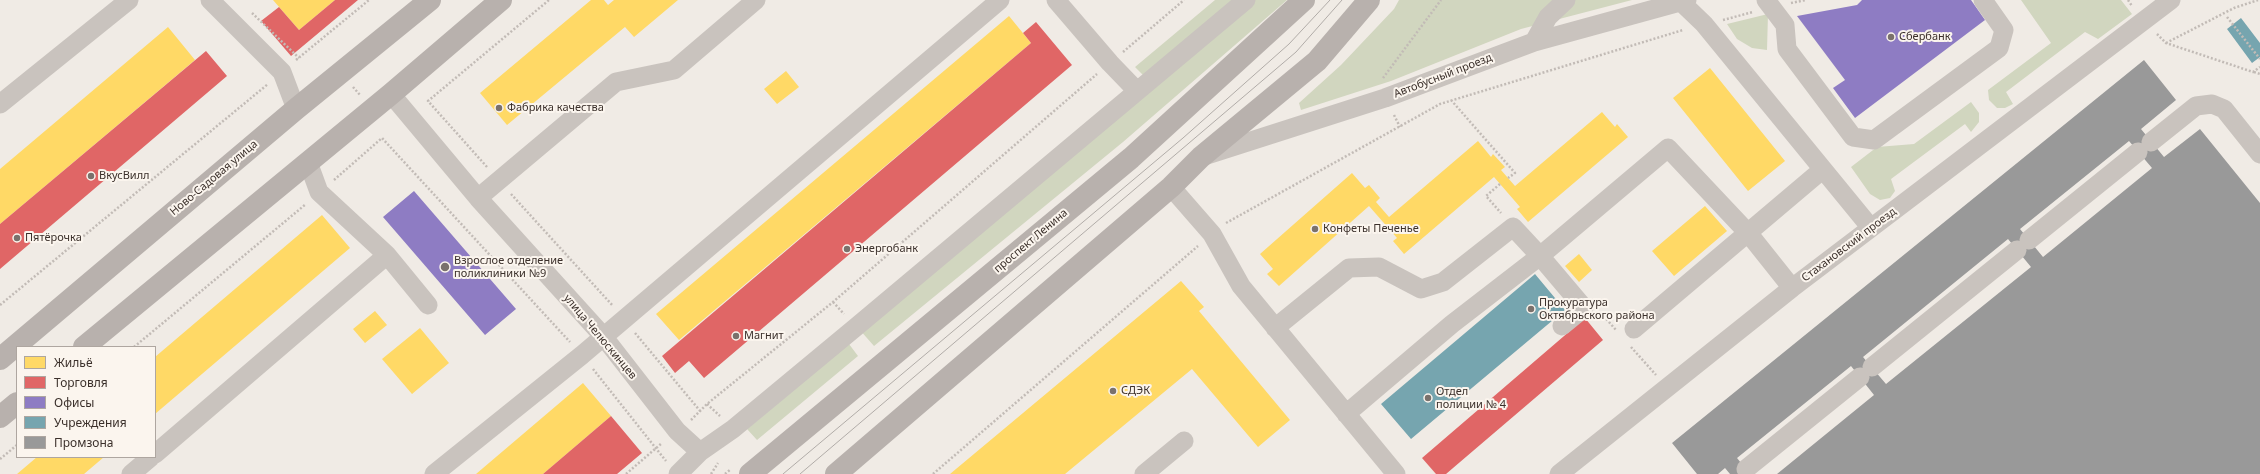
<!DOCTYPE html>
<meta charset="utf-8">
<style>
body{margin:0}
#map{position:relative;width:2260px;height:474px;overflow:hidden;background:#f0ebe5;font-family:"Noto Sans",sans-serif}
canvas{display:block}
.legend{position:absolute;left:16px;top:346px;width:140px;height:112px;box-sizing:border-box;background:#fbf5ee;border:1px solid #aea6a0;margin:0;padding:5px 7px;list-style:none;font-size:12px;color:#3b302b}
.legend li{display:flex;align-items:center;gap:8px;height:20px}
.legend b{width:20px;border:1px solid #aea6a0}
</style>
<div id="map">
<canvas width="2260" height="474"></canvas>
<ul class="legend">
<li><b style="height:11px;background:#ffd966"></b>Жильё</li>
<li><b style="height:11px;background:#e06666"></b>Торговля</li>
<li><b style="height:11px;background:#8e7cc3"></b>Офисы</li>
<li><b style="height:11px;background:#76a5af"></b>Учреждения</li>
<li><b style="height:11px;background:#999"></b>Промзона</li>
</ul>
</div>
<script>
const c = document.querySelector('canvas').getContext('2d');
c.lineJoin = 'round';
function fill(path, color) { c.fillStyle = color; c.fill(path, 'evenodd'); }
const toPath = rows => new Path2D(rows.map(r => 'M' + r).join(''));
function trace(path, color, width, dash) { c.strokeStyle = color; c.lineWidth = width; c.lineCap = dash ? 'butt' : 'round'; c.setLineDash(dash || []); c.stroke(path); }
function drawText(font, color, halo, rows, align = 'center') {
  c.font = font + ' "Noto Sans",sans-serif'; c.lineWidth = 4; c.setLineDash([]); c.textBaseline = 'middle'; c.strokeStyle = halo; c.fillStyle = color; for (const [text, x, y, turn = 0] of rows) {
    c.save(); c.translate(x, y); c.rotate((+turn || 0) * Math.PI / 180); c.textAlign = isNaN(turn) ? turn : align; if (halo) c.strokeText(text, 0, 0); c.fillText(text, 0, 0); c.restore();
  }
}
const green = toPath([
 [1215,0,1235,0,1144,76,1135,67],
 [1252,0,1287,0,1123,142,874,346,859,329],
 [1399,0,1632,0,1521,29,1391,81,1301,110,1299,103,1341,65,1394,9],
 [2021,0,2121,0,2132,14,2098,39,2085,32,2006,92,2013,104,2005,108,1997,108,1989,100,1988,90,2051,43],
 [1768,14,1767,50,1752,48,1737,39,1727,24],
 [1971,102,1979,113,1979,122,1971,132,1965,124,1891,179,1895,191,1890,198,1880,200,1870,194,1851,167,1877,147,1914,144],
 [849,344,858,356,757,440,747,429]
]);
const homes = toPath([
 [273,0,335,0,299,30],
 [591,0,604,0,608,5,614,0,678,0,634,37,625,27,507,125,480,93],
 [1009,16,1031,43,679,340,656,314],
 [168,27,195,60,0,224,0,169],
 [1710,68,1785,161,1748,191,1673,98],
 [786,71,799,87,777,104,764,89],
 [1602,112,1615,127,1617,124,1628,137,1528,222,1517,209,1520,207,1494,177,1404,254,1393,241,1397,238,1369,206,1279,286,1267,274,1273,269,1260,254,1352,173,1365,188,1369,185,1380,198,1376,202,1389,217,1478,141,1491,157,1493,154,1505,167,1501,170,1515,186],
 [1705,206,1727,231,1674,276,1652,251],
 [322,215,350,248,155,414,155,357],
 [1579,254,1592,270,1579,282,1565,266],
 [1181,281,1204,307,1199,311,1290,420,1258,447,1192,369,1065,474,950,474],
 [375,311,387,325,365,343,353,329],
 [420,328,449,363,412,394,382,359],
 [583,383,611,416,543,474,476,474],
 [37,457,104,457,84,474,17,474]
]);
const shops = toPath([
 [335,0,358,0,291,56,261,21,279,7,299,30],
 [1036,22,1072,65,704,378,689,361,675,373,662,356,1031,43,1023,33],
 [206,51,227,76,0,269,0,224],
 [1585,318,1603,340,1446,474,1436,474,1422,458],
 [611,416,642,453,617,474,543,474]
]);
const offices = toPath([
 [1862,0,1971,0,1985,20,1855,118,1833,88,1845,80,1797,16,1857,5],
 [414,191,516,309,485,335,383,217]
]);
const public = toPath([
 [2241,18,2260,43,2260,57,2252,63,2227,29],
 [1535,274,1565,310,1411,439,1381,404]
]);
const industry = toPath([
 [2144,60,2176,100,2141,129,2164,157,2200,129,2260,203,2260,474,1777,474,1874,395,1851,366,1737,458,1750,474,1730,474,1725,468,1718,474,1697,474,1672,443],
 [2129,141,2152,168,2043,257,2020,229],
 [2008,239,2031,267,1886,384,1863,357]
]);
const path = toPath([
 [2128,0,2132,6],
 [1791,3,1806,0],
 [252,13,299,58],
 [2227,17,2260,59],
 [1723,20,1753,12],
 [2157,34,2166,43,2253,72,2260,67],
 [2166,43,2234,8,2258,0],
 [1123,52,1184,0],
 [296,60,369,0],
 [2254,72,2260,74],
 [1383,78,1441,0],
 [353,87,360,95],
 [1451,100,1515,173,1508,178],
 [1394,115,1400,127],
 [487,167,428,101,549,0],
 [334,180,382,138,570,342],
 [1500,184,1486,196,1501,213],
 [511,194,613,306],
 [1226,223,1440,104,1683,30],
 [833,302,844,314],
 [0,305,268,84],
 [1601,313,1616,330],
 [635,333,701,412],
 [134,347,306,204],
 [1631,347,1656,375],
 [593,369,666,461],
 [707,404,720,416],
 [691,420,707,404,833,302,1097,74],
 [0,459,17,445],
 [626,474,662,443],
 [711,474,718,463],
 [725,474,731,469],
 [933,474,1198,246]
]);
const minor = toPath([
 [210,0,282,72,296,109],
 [1056,0,1110,63,1137,91],
 [1766,0,1785,25,1787,49,1853,137,1874,140,1999,48,2004,30,1983,0],
 [1681,2,1704,24,1871,228],
 [1534,42,1548,17,1566,0],
 [391,94,478,198,603,336,677,431,700,452],
 [0,104,129,0],
 [2151,142,2196,106,2212,104,2224,109,2260,154],
 [1204,156,1385,98,1534,42,1687,0],
 [308,162,319,192,387,255,428,305],
 [1171,187,1212,234,1241,286,1396,474],
 [478,198,616,82,674,70,756,0],
 [2029,240,2138,152],
 [1275,328,1349,268,1379,267,1421,289,1443,282,1513,227,1540,256,1668,148,1749,234,1792,288],
 [1634,329,1822,170],
 [1872,367,2017,250],
 [1346,414,1452,324,1540,256,1584,308,1562,326],
 [155,454,387,255],
 [1746,469,1860,377],
 [131,474,151,457],
 [434,474,582,355,1000,0],
 [678,474,700,452,733,429,856,327,1246,0],
 [1144,474,1184,441],
 [1559,474,1792,288,2171,0]
]);
const major = toPath([
 [84,347,391,94,501,0],
 [0,359,296,109,430,0],
 [0,417,17,403],
 [750,474,1131,158,1304,0],
 [836,474,1171,187,1201,157,1317,61,1369,0]
]);
const tram = toPath([
 [783,474,1183,138,1289,44,1330,0],
 [800,474,1296,52,1342,0]
]);
const markers = [
 [1891,37,4,"#7a716c"],
 [499,108,4,"#7a716c"],
 [91,176,4,"#7a716c"],
 [1315,229,4,"#7a716c"],
 [17,238,4,"#7a716c"],
 [847,249,4,"#7a716c"],
 [445,267,5,"#7a716c"],
 [1531,309,4,"#7a716c"],
 [736,336,4,"#7a716c"],
 [1113,391,4,"#7a716c"],
 [1428,398,4,"#7a716c"]
];
const poiNames = [
 ["Сбербанк",1899,37],
 ["Фабрика качества",507,108],
 ["ВкусВилл",99,176],
 ["Конфеты Печенье",1323,229],
 ["Пятёрочка",25,238],
 ["Энергобанк",855,249],
 ["Взрослое отделение",454,261],
 ["поликлиники №9",454,274],
 ["Прокуратура",1539,303],
 ["Октябрьского района",1539,316],
 ["Магнит",744,336],
 ["СДЭК",1121,391],
 ["Отдел",1436,392],
 ["полиции № 4",1436,405]
];
const streetNames = [
 ["Автобусный проезд",1443,76,-21],
 ["Ново-Садовая улица",214,178,-40],
 ["проспект Ленина",1031,241,-40],
 ["Стахановский проезд",1849,245,-37],
 ["улица Челюскинцев",600,337,50]
];
fill(green, '#d1d6bf');
fill(homes, '#ffd966');
fill(shops, '#e06666');
fill(offices, '#8e7cc3');
fill(public, '#76a5af');
fill(industry, '#999');
trace(path, '#c2bbb6', 2.5, [2, 2]);
trace(minor, '#c9c3be', 19);
trace(major, '#b8b1ad', 22);
trace(tram, '#b1aca8', 1);
for (const [x, y, r, color] of markers) { const dot = new Path2D(); dot.arc(x, y, r, 0, 2 * Math.PI); c.fillStyle = color; c.fill(dot); trace(dot, '#fbf5ee', 1.5); }
drawText('11px', '#3b302b', '#fbf5ee', poiNames, 'left');
drawText('11px', '#3b302b', '#fbf5ee', streetNames);
</script>
